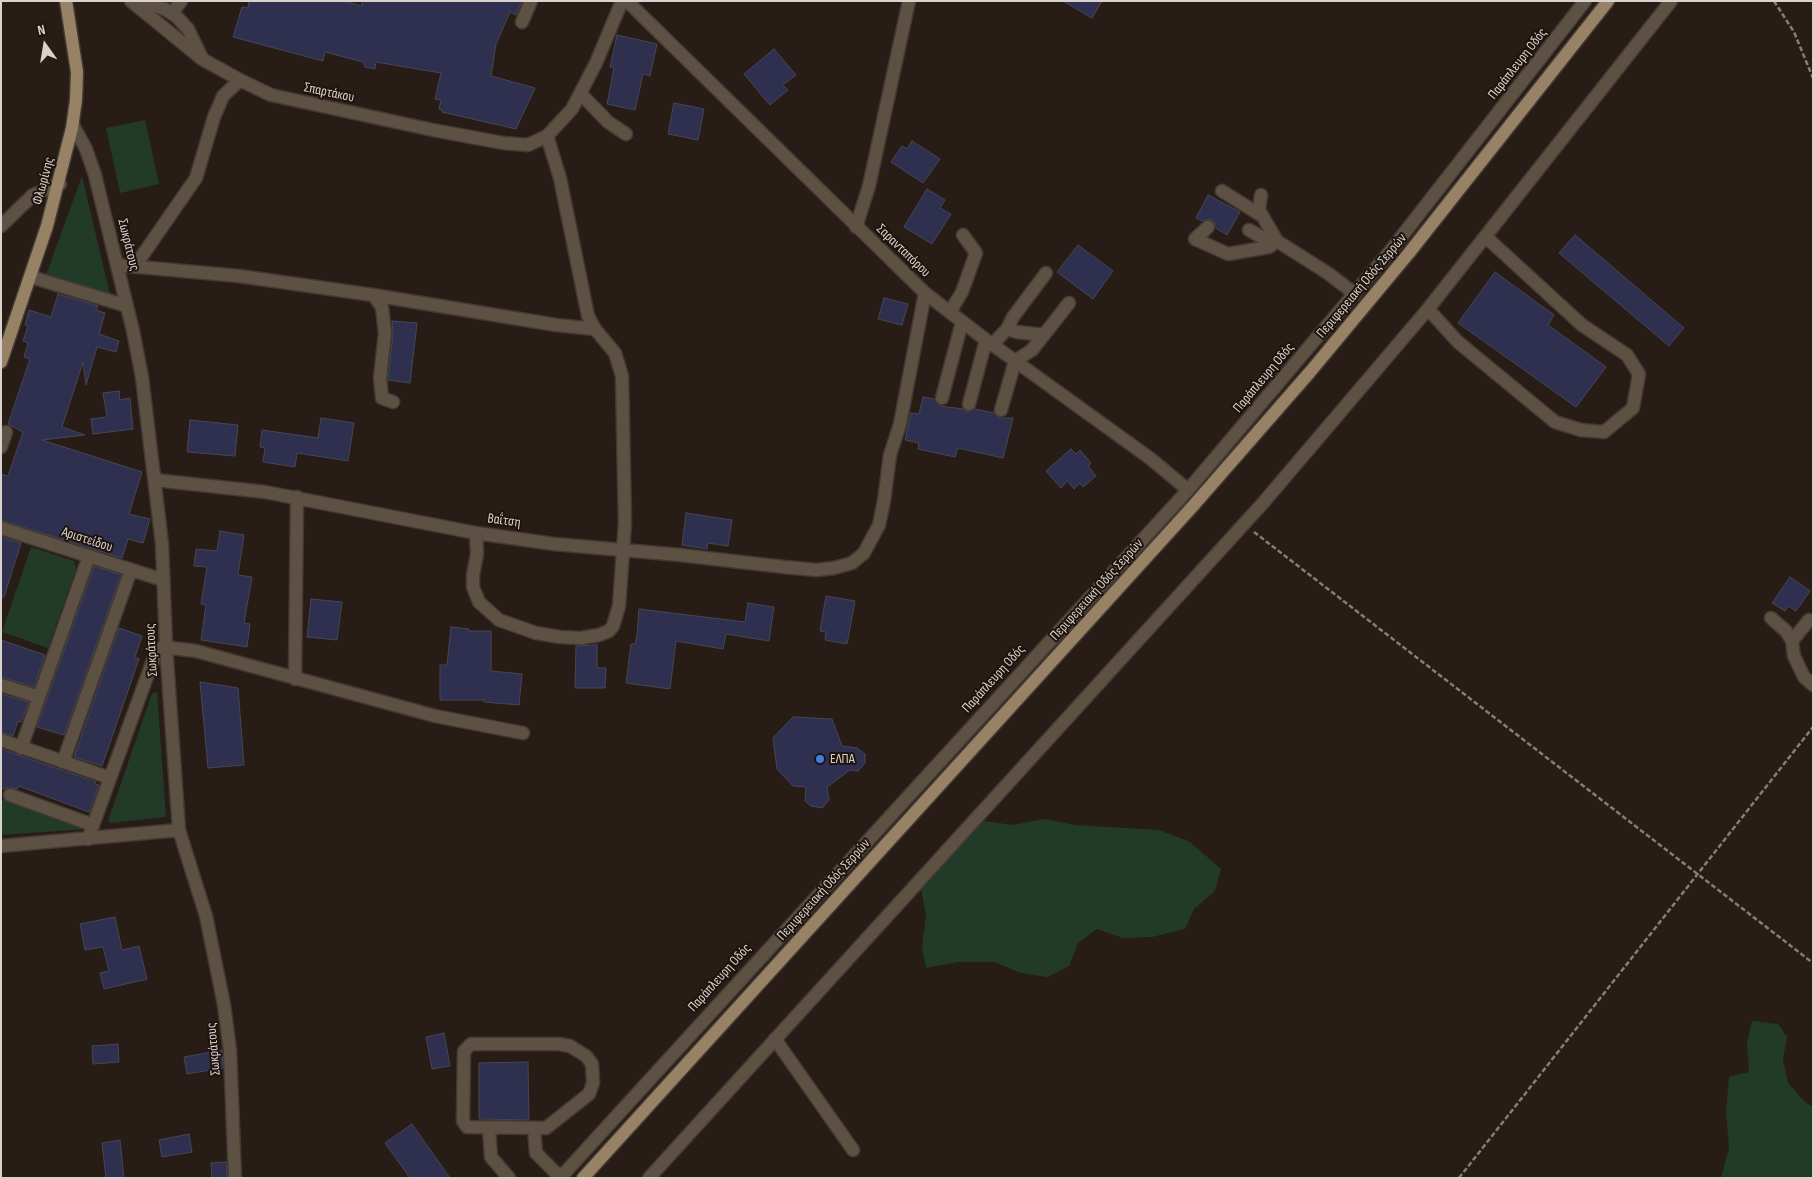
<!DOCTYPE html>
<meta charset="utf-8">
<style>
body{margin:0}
#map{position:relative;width:1814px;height:1179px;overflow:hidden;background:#281d16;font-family:"Sofia Sans Condensed",sans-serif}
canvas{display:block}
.frame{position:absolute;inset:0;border:2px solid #d9d2cd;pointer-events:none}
.north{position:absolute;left:20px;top:20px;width:50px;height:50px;-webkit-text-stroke:4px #1e140d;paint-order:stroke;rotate:347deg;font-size:14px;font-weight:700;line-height:20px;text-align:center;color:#d9d2cd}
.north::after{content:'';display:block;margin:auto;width:18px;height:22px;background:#d9d2cd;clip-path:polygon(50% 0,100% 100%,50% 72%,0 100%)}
</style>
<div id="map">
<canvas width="1814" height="1179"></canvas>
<div class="frame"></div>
<div class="north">N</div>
</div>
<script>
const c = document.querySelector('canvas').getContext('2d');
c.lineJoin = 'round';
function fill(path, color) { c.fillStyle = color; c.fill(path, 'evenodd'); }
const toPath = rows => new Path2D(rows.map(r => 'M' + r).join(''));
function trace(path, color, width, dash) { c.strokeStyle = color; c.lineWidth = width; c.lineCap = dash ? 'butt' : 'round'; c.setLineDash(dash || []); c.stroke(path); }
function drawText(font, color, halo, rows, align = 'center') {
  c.font = font + ' "Sofia Sans Condensed",sans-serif'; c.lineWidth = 4; c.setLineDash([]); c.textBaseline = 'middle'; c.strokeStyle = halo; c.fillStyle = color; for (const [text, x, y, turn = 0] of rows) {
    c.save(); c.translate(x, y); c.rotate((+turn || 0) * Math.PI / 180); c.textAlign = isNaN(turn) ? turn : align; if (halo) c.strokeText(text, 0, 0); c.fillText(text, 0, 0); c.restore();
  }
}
const green = toPath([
 [145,120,159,184,120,193,106,128],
 [82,176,111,299,46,275],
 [31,547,74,561,76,569,48,648,2,632],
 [157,692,166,817,111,823,108,821,152,693],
 [4,797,86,829,1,835,1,804],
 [1045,819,1075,825,1159,830,1190,842,1221,869,1215,891,1194,909,1185,929,1152,937,1123,938,1097,929,1078,943,1069,966,1047,977,1021,973,994,962,958,962,926,968,922,947,926,916,921,888,984,821,1013,825],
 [1752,1021,1778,1024,1787,1037,1783,1059,1788,1083,1805,1102,1813,1107,1813,1178,1721,1178,1729,1148,1726,1112,1729,1077,1749,1072,1747,1043]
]);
const building = toPath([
 [249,1,344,1,362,6,362,1,522,1,516,15,510,12,496,44,491,76,535,88,516,129,442,112,442,110,439,109,441,100,435,99,441,73,376,62,375,69,365,67,363,62,325,52,323,61,233,37,242,7,248,8,249,1],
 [1063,1,1102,1,1092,18,1063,1],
 [617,35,657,44,650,76,643,74,635,110,607,104,614,68,610,67,617,35],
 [774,49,796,75,783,85,788,90,770,105,744,74,774,49],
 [674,103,704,109,698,140,668,134,674,103],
 [912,141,940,159,923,183,891,162,902,146,907,149,912,141],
 [927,189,945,200,940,208,951,214,932,244,904,227,927,189],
 [1208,195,1240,212,1227,235,1216,228,1214,222,1211,219,1202,221,1196,218,1208,195],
 [1575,235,1684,328,1669,346,1559,253,1575,235],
 [1078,245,1113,271,1093,299,1057,272,1078,245],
 [1495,272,1554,315,1548,325,1606,367,1576,407,1458,323,1495,272],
 [58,294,98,306,96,310,105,313,99,334,119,341,116,352,97,347,86,385,83,362,62,427,85,435,42,440,142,472,129,514,150,519,143,543,128,539,122,558,1,520,1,474,8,476,23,432,8,424,30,359,24,357,28,343,23,341,28,326,25,325,29,310,51,317,58,294],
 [884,298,908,304,902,325,878,319,884,298],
 [392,321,417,323,410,383,388,380,393,334,392,321],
 [119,391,120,400,130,398,133,429,93,434,91,419,107,417,103,393,119,391],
 [923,397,934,399,940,406,963,409,967,412,975,409,994,413,999,418,1013,418,1003,458,958,448,955,457,918,449,919,443,905,440,911,413,919,414,923,397],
 [321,418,354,423,348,461,297,453,295,467,263,462,265,448,260,447,262,430,318,438,321,418],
 [190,420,238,425,235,456,187,452,190,420],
 [1071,449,1076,454,1080,450,1091,463,1088,466,1096,476,1083,487,1080,483,1074,489,1067,481,1061,488,1046,471,1071,449],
 [686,513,732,520,728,546,708,543,707,549,682,545,686,513],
 [220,531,244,535,238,575,252,577,244,623,250,624,247,647,201,640,206,605,201,604,207,567,194,566,196,549,217,551,220,531],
 [1,537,21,543,4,597,1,597,1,537],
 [94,566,121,575,64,735,37,727,94,566],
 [1790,577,1810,591,1796,611,1788,606,1785,611,1772,603,1790,577],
 [826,596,855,601,847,644,825,640,826,632,820,631,826,596],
 [311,599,342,602,337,640,307,637,311,599],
 [748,603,774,607,769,641,726,634,723,649,676,641,670,689,626,683,631,644,635,644,637,635,639,609,745,622,748,603],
 [451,627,469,629,469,631,491,631,491,671,522,674,519,705,484,702,484,700,440,700,440,665,447,665,451,627],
 [119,628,142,636,135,657,139,659,102,766,74,757,119,628],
 [1,640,45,655,34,687,1,677,1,640],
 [597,645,597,668,606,668,605,688,575,688,576,646,597,645],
 [200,682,238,688,244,765,208,768,200,682],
 [1,694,29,702,21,722,18,721,13,736,1,732,1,694],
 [793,717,832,719,842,746,857,748,865,754,865,763,858,771,850,770,827,787,829,800,822,808,811,806,805,801,806,787,793,786,777,769,773,738,793,717],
 [1,749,96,782,95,784,99,785,89,812,19,786,17,789,9,787,1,790,1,749],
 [115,917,122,950,139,946,147,979,104,989,100,973,109,971,103,947,85,950,80,924,115,917],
 [444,1033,450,1066,432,1069,426,1037,444,1033],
 [118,1044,119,1062,93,1064,92,1046,118,1044],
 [222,1050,223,1068,187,1074,184,1057,222,1050],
 [528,1062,529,1120,479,1119,479,1063,528,1062],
 [412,1124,450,1178,410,1178,385,1143,412,1124],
 [189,1134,192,1152,162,1157,159,1140,189,1134],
 [120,1140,124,1178,106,1178,102,1143,120,1140],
 [226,1162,227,1178,212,1178,211,1163,226,1162]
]);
const path = toPath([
 [1774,1,1794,32,1813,78],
 [1254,532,1813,963],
 [1459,1178,1813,727]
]);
const minor = toPath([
 [131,1,202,59,240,80,271,95,433,130,503,143,528,145,547,136,572,109,596,63,622,1],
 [140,1,165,9,177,17,188,29,201,56],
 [627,1,925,293,986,340,1151,459,1188,490],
 [172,13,181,1],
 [522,22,531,1],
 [581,94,608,122,626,134],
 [73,125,86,149,95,175,133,331,142,377,162,544,166,646,179,830,206,916,224,1005,230,1050,235,1178],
 [1222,191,1262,216],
 [1261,195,1259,210,1277,241,1329,274,1355,294],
 [1,226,33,195,60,184],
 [856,227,869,186,909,1],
 [1208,227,1195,239,1228,254,1269,247,1277,241],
 [1249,230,1272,243],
 [117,265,239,276,373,295,382,307,385,333,380,378,382,398,393,402],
 [135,266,196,178,214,117,223,96,240,80],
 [31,277,127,306],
 [373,295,556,325,595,329],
 [1428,309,1458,342,1555,422,1581,430,1604,432,1633,408,1639,374,1627,355,1582,325,1486,237],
 [950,312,962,292,976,253,963,235],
 [1007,329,1017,332,1044,335],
 [992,345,1007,329,1013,317,1046,273],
 [942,398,962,322],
 [969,404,986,340],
 [1001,410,1015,361,1032,350,1069,303],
 [1,447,6,432],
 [155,480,265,492,476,533,554,544,680,555,784,567,817,570,834,568,852,563,864,553,879,525,884,501,890,455,900,424,925,293],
 [1,528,163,580],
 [476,533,477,554,473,575,473,587,479,602,499,620,536,633,560,637,581,638,599,635,609,631,613,626,619,606,625,523,622,376,615,353,595,329,588,316,560,178,547,136],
 [1771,618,1786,631,1792,641],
 [1809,620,1792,641,1794,656,1804,677,1813,685],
 [295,679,297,497],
 [1,685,39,697],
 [1,740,110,778],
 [21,748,89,556],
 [63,762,131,570],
 [10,795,93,825],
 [88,839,156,652,163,647,196,651,435,716,523,733],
 [1,846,179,830],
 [775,1039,853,1150],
 [471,1044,559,1044,570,1046,586,1056,592,1064,593,1083,589,1094,546,1128,467,1127,463,1121,464,1051,471,1044],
 [489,1128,491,1157,509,1178],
 [534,1128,536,1153,560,1177],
 [560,1178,1188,490,1391,250,1585,1],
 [649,1178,1263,503,1428,309,1671,1]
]);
const major = toPath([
 [1,362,47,226,72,128,76,100,77,72,66,1],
 [583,1178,1193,506,1310,372,1409,253,1608,1]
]);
const markers = [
 [820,759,5,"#3f7fe0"]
];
const streetNames = [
 ["Παράπλευρη Οδός",1518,64,-52],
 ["Σπαρτάκου",329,93,12],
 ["Φλωρίνης",44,181,-75],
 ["Σωκράτους",128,245,76],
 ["Σαρανταπόρου",903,251,44],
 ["Περιφερειακή Οδός Σερρών",1362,286,-50],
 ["Παράπλευρη Οδός",1264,378,-50],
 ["Βαΐτση",504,521,8],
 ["Αριστείδου",87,540,18],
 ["Περιφερειακή Οδός Σερρών",1097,590,-48],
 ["Σωκράτους",152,650,-93],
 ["Παράπλευρη Οδός",994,679,-48],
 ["Περιφερειακή Οδός Σερρών",824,890,-48],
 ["Παράπλευρη Οδός",720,978,-48],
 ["Σωκράτους",214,1049,-95]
];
const poiNames = [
 ["ΕΛΠΑ",830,759]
];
fill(green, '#223a28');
fill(building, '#2f2f4f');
trace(building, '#464754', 1);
trace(minor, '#443a33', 15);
trace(major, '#443a33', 15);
trace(path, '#867d77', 2.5, [5, 2.5]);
trace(minor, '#5c5143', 12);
trace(major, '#988266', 12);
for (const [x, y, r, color] of markers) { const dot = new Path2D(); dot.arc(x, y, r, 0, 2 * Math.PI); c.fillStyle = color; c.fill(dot); trace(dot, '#1e140d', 2); }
drawText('14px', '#d9d2cd', '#1e140d', streetNames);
drawText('14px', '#d9d2cd', '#1e140d', poiNames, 'left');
</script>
